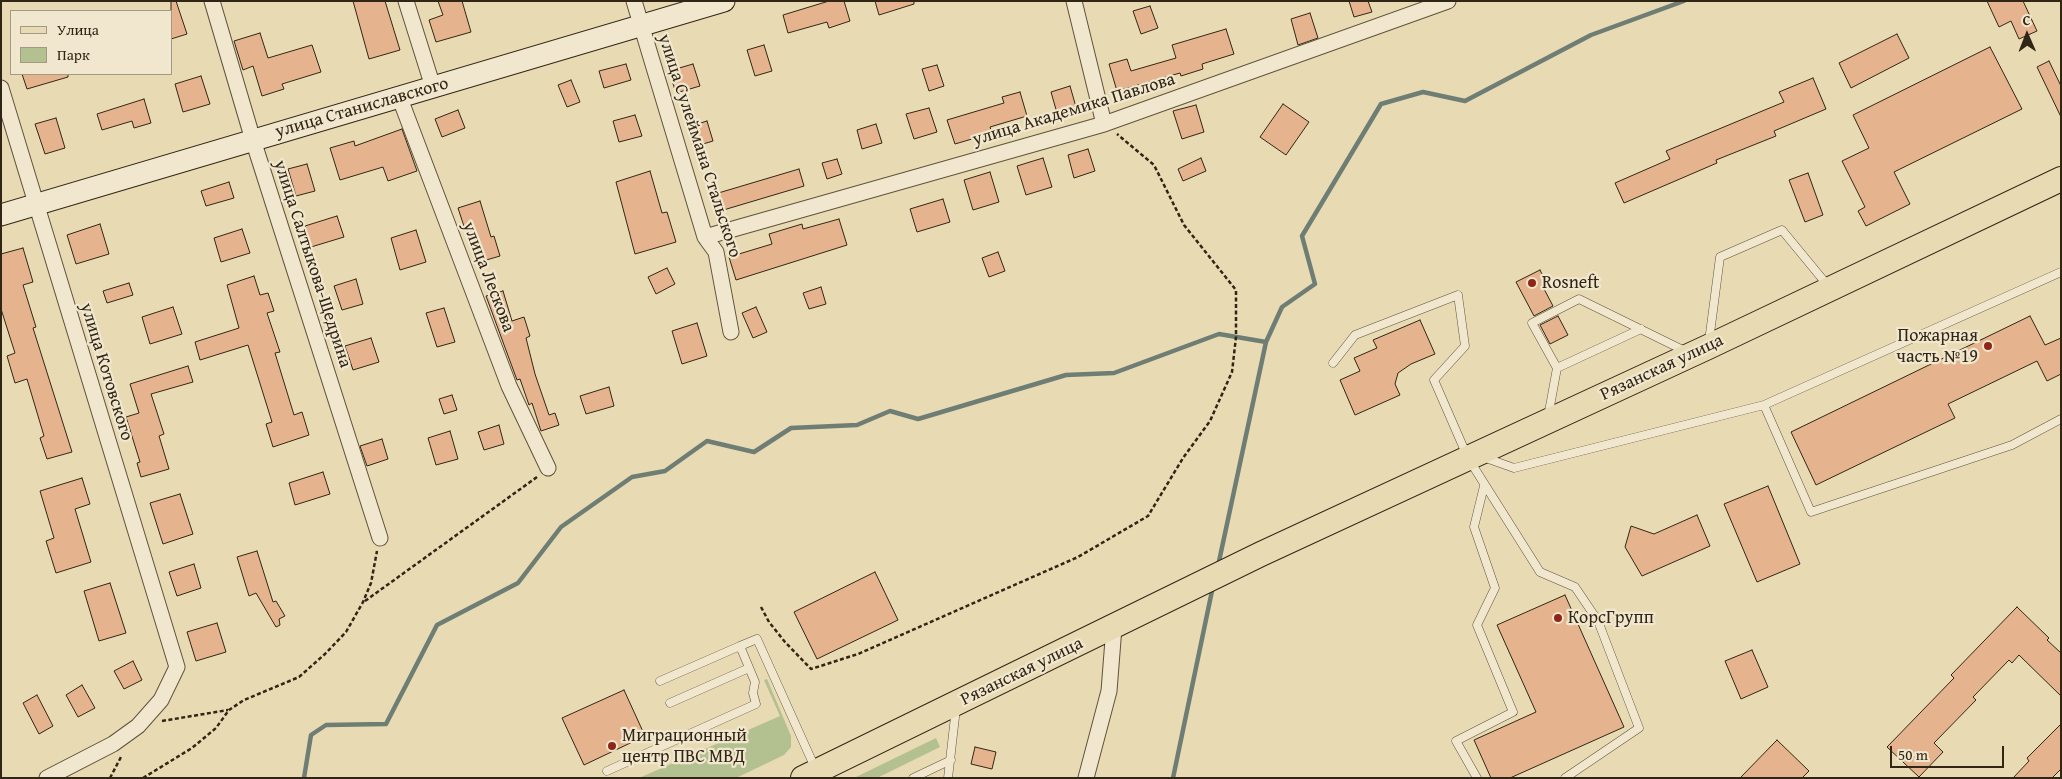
<!DOCTYPE html>
<meta charset="utf-8">
<style>
body{margin:0}
#map{position:relative;width:2062px;height:779px;overflow:hidden;background:#e8dab3;font-family:"Gentium Book Plus",serif}
canvas{display:block}
.frame{position:absolute;inset:0;border:2px solid #312615;pointer-events:none}
.legend{position:absolute;left:10px;top:10px;width:162px;height:65px;box-sizing:border-box;background:#f0e7ce;border:1px solid #a49a84;margin:0;padding:6px 9px;list-style:none;font-size:15px;color:#312615}
.legend li{display:flex;align-items:center;gap:10px;height:25px}
.legend b{width:25px;border:1px solid #a49a84}
.north{position:absolute;left:2002px;top:10px;width:50px;height:50px;-webkit-text-stroke:4px #f0e7ce;paint-order:stroke;rotate:359deg;font-size:14px;font-weight:700;line-height:20px;text-align:center;color:#312615}
.north::after{content:'';display:block;margin:auto;width:18px;height:22px;background:#312615;clip-path:polygon(50% 0,100% 100%,50% 72%,0 100%)}
.scale{position:absolute;left:1890px;top:746px;width:114px;height:22px;box-sizing:border-box;border:2px solid #312615;border-top:0;padding-left:6px;font-size:15px;line-height:18px;white-space:nowrap;color:#312615;-webkit-text-stroke:4px #f0e7ce;paint-order:stroke}
</style>
<div id="map">
<canvas width="2062" height="779"></canvas>
<div class="frame"></div>
<ul class="legend">
<li><b style="height:6px;background:#e8dab3"></b>Улица</li>
<li><b style="height:14px;background:#b3c08f"></b>Парк</li>
</ul>
<div class="north">С</div>
<div class="scale">50 m</div>
</div>
<script>
const c = document.querySelector('canvas').getContext('2d');
c.lineJoin = 'round';
function fill(path, color) { c.fillStyle = color; c.fill(path, 'evenodd'); }
const toPath = rows => new Path2D(rows.map(r => 'M' + r).join(''));
function trace(path, color, width, dash) { c.strokeStyle = color; c.lineWidth = width; c.lineCap = dash ? 'butt' : 'round'; c.setLineDash(dash || []); c.stroke(path); }
function drawText(font, color, halo, rows, align = 'center') {
  c.font = font + ' "Gentium Book Plus",serif'; c.lineWidth = 4.5; c.setLineDash([]); c.textBaseline = 'middle'; c.strokeStyle = halo; c.fillStyle = color; for (const [text, x, y, turn = 0] of rows) {
    c.save(); c.translate(x, y); c.rotate((+turn || 0) * Math.PI / 180); c.textAlign = isNaN(turn) ? turn : align; if (halo) c.strokeText(text, 0, 0); c.fillText(text, 0, 0); c.restore();
  }
}
const green = toPath([
 [767,679,791,736,791,747,784,755,736,778,639,778,780,716,764,680],
 [936,738,940,747,877,778,854,778]
]);
const stream = toPath([
 [1218,566,1266,342],
 [304,778,311,735,326,725,386,724,437,625,518,583,561,527,632,477,665,471,707,441,754,452,791,428,857,425,890,411,918,419,1066,375,1114,373,1219,334,1266,342,1282,307,1315,284,1302,236,1381,104,1423,92,1465,101,1591,35,1684,1],
 [1173,778,1213,586]
]);
const building = toPath([
 [171,1,176,1,187,34,171,39,171,1],
 [353,1,385,1,400,50,369,59,353,1],
 [438,1,462,1,471,32,436,42,429,20,443,15,438,1],
 [829,1,844,1,850,21,829,28,827,22,788,33,783,15,829,1],
 [875,1,914,1,914,4,879,15,875,1],
 [1349,1,1368,1,1372,12,1354,17,1349,1],
 [1987,1,2023,1,2037,31,2019,39,2011,21,1999,27,1987,1],
 [1150,6,1158,28,1141,34,1133,11,1150,6],
 [1310,13,1318,38,1298,45,1291,19,1310,13],
 [1226,29,1234,54,1202,64,1203,69,1181,76,1180,73,1117,91,1109,64,1127,59,1131,71,1176,58,1172,45,1226,29],
 [260,33,268,58,312,45,321,72,282,84,284,89,262,96,253,66,243,70,234,41,260,33],
 [1897,34,1909,58,1851,88,1839,63,1897,34],
 [764,45,772,71,755,76,747,50,764,45],
 [1990,47,2022,109,1894,172,1910,204,1866,226,1858,211,1865,207,1842,161,1869,148,1853,115,1990,47],
 [2049,61,2061,86,2061,117,2037,67,2049,61],
 [626,64,631,80,604,88,599,71,626,64],
 [693,64,700,86,676,93,669,71,693,64],
 [937,65,944,86,929,91,922,69,937,65],
 [22,74,68,74,68,77,27,89,22,74],
 [201,76,210,104,183,112,175,84,201,76],
 [1813,78,1826,109,1774,131,1776,136,1716,160,1717,163,1624,203,1615,183,1670,159,1666,151,1784,102,1779,92,1813,78],
 [571,80,580,102,567,107,558,85,571,80],
 [1070,86,1076,107,1057,113,1051,92,1070,86],
 [1020,92,1027,116,990,127,992,133,955,144,947,120,1004,103,1002,97,1020,92],
 [144,99,151,123,134,128,132,121,102,130,97,114,144,99],
 [1283,104,1309,122,1286,155,1260,137,1283,104],
 [1196,105,1204,132,1182,139,1173,111,1196,105],
 [929,108,937,132,914,139,906,114,929,108],
 [458,110,465,128,442,137,435,119,458,110],
 [635,115,642,136,619,142,613,121,635,115],
 [56,118,65,148,45,154,35,124,56,118],
 [707,121,713,141,693,147,688,127,707,121],
 [876,124,882,143,862,149,857,130,876,124],
 [402,129,417,171,388,181,383,167,340,180,330,148,354,141,355,146,402,129],
 [1088,149,1095,171,1074,178,1068,155,1088,149],
 [1043,158,1052,187,1026,195,1017,166,1043,158],
 [1201,158,1206,171,1183,181,1178,169,1201,158],
 [837,159,842,174,827,179,822,163,837,159],
 [307,164,315,191,296,196,288,169,307,164],
 [799,169,804,186,720,211,715,194,799,169],
 [650,171,662,213,667,212,676,242,635,254,616,182,650,171],
 [990,172,999,202,973,210,964,180,990,172],
 [1808,173,1823,215,1805,222,1789,180,1808,173],
 [229,182,234,198,206,206,201,191,229,182],
 [943,199,950,222,917,232,910,209,943,199],
 [480,201,491,237,494,236,500,256,476,263,458,208,480,201],
 [337,216,344,237,311,247,305,226,337,216],
 [839,219,847,245,736,280,729,257,772,244,769,234,802,224,803,229,839,219],
 [100,224,109,254,76,264,67,235,100,224],
 [242,229,250,253,221,262,214,238,242,229],
 [416,230,426,262,400,270,391,238,416,230],
 [23,248,33,282,23,285,36,327,33,328,72,452,47,459,40,438,44,436,27,379,15,383,7,356,15,353,1,309,1,254,23,248],
 [998,252,1005,271,989,277,982,258,998,252],
 [667,268,675,284,656,294,648,277,667,268],
 [1540,270,1547,284,1543,287,1553,306,1534,316,1516,282,1540,270],
 [254,276,260,295,268,293,274,311,267,313,280,352,275,353,294,415,302,412,309,435,273,447,266,424,272,422,248,345,200,360,195,342,239,328,227,285,254,276],
 [356,279,363,304,342,310,334,286,356,279],
 [129,283,133,295,107,303,103,291,129,283],
 [821,287,826,304,809,309,803,293,821,287],
 [503,291,512,321,524,317,530,336,526,338,535,374,549,415,555,413,559,425,541,431,532,403,529,405,520,379,517,380,486,296,503,291],
 [173,307,182,334,150,344,142,317,173,307],
 [756,307,767,332,753,338,742,313,756,307],
 [444,308,455,342,437,347,426,313,444,308],
 [1558,316,1568,335,1550,344,1540,325,1558,316],
 [2030,316,2045,345,2061,338,2061,374,2047,381,2037,361,1948,404,1955,418,1816,485,1791,432,2030,316],
 [1420,320,1435,354,1411,364,1398,373,1395,384,1400,395,1355,415,1340,380,1360,371,1354,358,1377,348,1373,340,1420,320],
 [697,323,707,356,682,364,672,331,697,323],
 [371,338,379,362,353,370,345,346,371,338],
 [188,366,193,382,151,394,164,434,159,436,169,469,141,477,137,463,140,462,126,417,139,413,130,384,188,366],
 [609,387,614,406,586,414,580,396,609,387],
 [452,395,457,410,444,414,439,399,452,395],
 [499,425,504,444,484,450,478,432,499,425],
 [450,431,458,459,436,465,428,438,450,431],
 [382,439,388,459,367,466,360,446,382,439],
 [323,472,330,494,295,505,289,483,323,472],
 [82,478,90,504,75,509,91,562,56,573,46,541,54,538,40,491,82,478],
 [1768,486,1800,564,1757,582,1724,504,1768,486],
 [180,494,193,534,163,544,150,503,180,494],
 [1697,515,1710,546,1642,576,1625,547,1631,526,1654,534,1697,515],
 [257,551,273,602,276,601,285,616,279,619,280,625,276,627,256,593,249,596,237,557,257,551],
 [194,564,201,588,177,596,169,572,194,564],
 [875,572,898,620,817,659,794,612,875,572],
 [110,583,126,633,99,641,84,591,110,583],
 [1565,595,1624,727,1510,778,1491,778,1474,740,1536,712,1497,625,1565,595],
 [2017,607,2049,638,2047,640,2061,653,2061,696,2019,655,2012,663,2009,660,1973,697,1976,700,1934,743,1943,752,1919,777,1887,747,1954,678,1951,675,2017,607],
 [217,623,226,652,196,661,187,632,217,623],
 [1752,650,1768,687,1741,699,1725,661,1752,650],
 [133,661,142,680,124,689,114,671,133,661],
 [82,685,95,708,78,717,66,695,82,685],
 [624,690,645,736,584,765,562,718,624,690],
 [37,695,53,726,39,734,23,703,37,695],
 [2061,724,2061,769,2052,778,2013,778,2029,761,2027,758,2061,724],
 [1777,740,1809,771,1802,778,1740,778,1777,740],
 [975,747,996,752,992,769,971,764,975,747]
]);
const path = toPath([
 [365,601,537,477],
 [761,607,769,622,785,642,811,669,858,654,1078,557,1148,516,1183,458,1210,421,1232,372,1236,337,1236,290,1184,225,1154,165,1117,134],
 [162,721,228,710],
 [110,778,121,757],
 [143,778,192,748,216,728,229,710,244,700,299,677,325,654,346,632,363,602,371,583,377,551]
]);
const lane = toPath([
 [1709,341,1720,257,1782,230,1829,287],
 [1333,363,1355,335,1458,295,1465,346,1434,380,1468,458,1540,572,1575,587,1598,621,1639,728,1565,778],
 [1557,368,1641,329],
 [1764,405,1811,512,2012,445,2061,419],
 [1548,417,1557,368,1532,323,1579,299,1687,352],
 [1483,457,1514,468,1764,405,2061,272],
 [660,681,740,646],
 [670,703,749,668],
 [607,771,756,704,753,693,755,682,740,646,757,639,816,770],
 [913,778,951,760],
 [948,778,956,708],
 [1477,778,1456,741,1513,712,1477,625,1495,588,1474,527,1484,486]
]);
const street = toPath([
 [212,1,253,140,380,538],
 [406,1,433,87],
 [634,1,705,237,716,252,731,332],
 [1074,1,1104,124],
 [1,88,177,667,161,700,138,726,113,744,47,778],
 [399,96,509,386,548,468],
 [705,237,1104,124,1448,1],
 [1086,778,1109,691,1114,627]
]);
const secondary = toPath([
 [1,215,724,1]
]);
const primary = toPath([
 [803,778,1261,554,1708,347,2061,179]
]);
const markers = [
 [1532,283,5,"#8f2418"],
 [1988,346,5,"#8f2418"],
 [1558,618,5,"#8f2418"],
 [612,746,5,"#8f2418"]
];
const streetNames = [
 ["улица Станиславского",362,108,-16],
 ["улица Академика Павлова",1074,110,-17],
 ["улица Сулеймана Стальского",699,146,72],
 ["улица Салтыкова-Щедрина",312,264,72],
 ["улица Лескова",488,277,69],
 ["Рязанская улица",1662,368,-25],
 ["улица Котовского",106,372,73],
 ["Рязанская улица",1022,672,-26]
];
const poiNames = [
 ["Rosneft",1542,283],
 ["Пожарная",1978,336,"right"],
 ["часть №19",1978,357,"right"],
 ["КорсГрупп",1568,618],
 ["Миграционный",622,736],
 ["центр ПВС МВД",622,757]
];
fill(green, '#b3c08f');
trace(stream, '#6f7e74', 4.5);
fill(building, '#e5b48e');
trace(building, '#312615', 1);
trace(lane, '#5f533c', 9);
trace(street, '#5f533c', 17);
trace(secondary, '#312615', 23);
trace(primary, '#312615', 26);
trace(path, '#312615', 2.5, [4, 2.5]);
trace(lane, '#f0e7ce', 8);
trace(street, '#f0e7ce', 15);
trace(secondary, '#f0e7ce', 21);
trace(primary, '#e8dab3', 24);
for (const [x, y, r, color] of markers) { const dot = new Path2D(); dot.arc(x, y, r, 0, 2 * Math.PI); c.fillStyle = color; c.fill(dot); trace(dot, '#f0e7ce', 2); }
drawText('18px', '#312615', '#f0e7ce', streetNames);
drawText('18px', '#312615', '#f0e7ce', poiNames, 'left');
</script>
